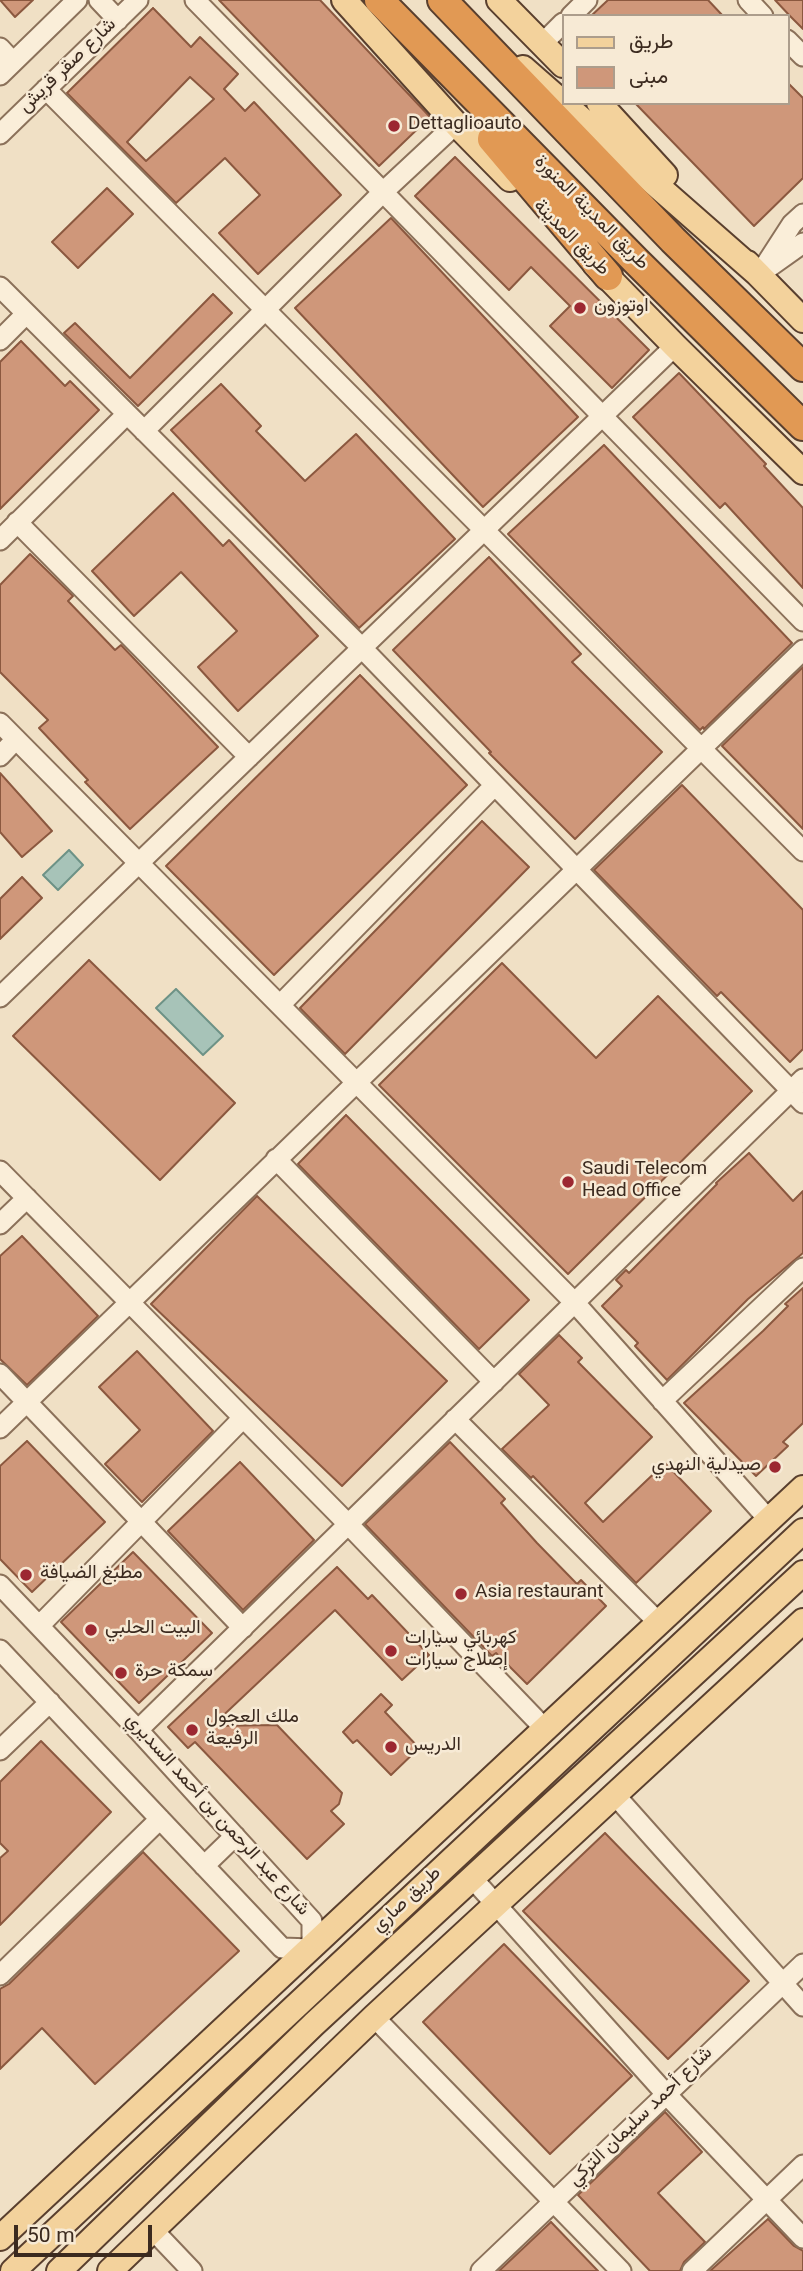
<!DOCTYPE html>
<meta charset="utf-8">
<style>
body{margin:0}
#map{position:relative;width:803px;height:2271px;overflow:hidden;background:#f0e0c5;font-family:Georgia,Vazirmatn,serif}
canvas{display:block}
.legend{position:absolute;left:562px;top:14px;width:228px;height:91px;box-sizing:border-box;background:#f7ead5;border:2px solid #ac9d8c;margin:0;padding:9px 12px;list-style:none;font-size:21px;color:#3b2a1f}
.legend li{display:flex;align-items:center;gap:14px;height:35px}
.legend b{width:35px;border:2px solid #ac9d8c}
.scale{position:absolute;left:14px;top:2225px;width:138px;height:32px;box-sizing:border-box;border:4px solid #3b2a1f;border-top:0;padding-left:9px;font-size:21px;line-height:24px;white-space:nowrap;color:#3b2a1f;-webkit-text-stroke:5px #f7ead5;paint-order:stroke}
</style>
<div id="map">
<canvas width="803" height="2271"></canvas>
<ul class="legend">
<li><b style="height:9px;background:#f3d29c"></b>طريق</li>
<li><b style="height:19px;background:#cf977a"></b>مبنى</li>
</ul>
<div class="scale">50 m</div>
</div>
<script>
const c = document.querySelector('canvas').getContext('2d');
c.lineJoin = 'round';
function fill(path, color) { c.fillStyle = color; c.fill(path, 'evenodd'); }
const toPath = rows => new Path2D(rows.map(r => 'M' + r).join(''));
function trace(path, color, width, dash) { c.strokeStyle = color; c.lineWidth = width; c.lineCap = dash ? 'butt' : 'round'; c.setLineDash(dash || []); c.stroke(path); }
function drawText(font, color, halo, rows, align = 'center') {
  c.font = font + ' Georgia,Vazirmatn,serif'; c.lineWidth = 5; c.setLineDash([]); c.textBaseline = 'middle'; c.strokeStyle = halo; c.fillStyle = color; for (const [text, x, y, turn = 0] of rows) {
    c.save(); c.translate(x, y); c.rotate((+turn || 0) * Math.PI / 180); c.textAlign = isNaN(turn) ? turn : align; if (halo) c.strokeText(text, 0, 0); c.fillText(text, 0, 0); c.restore();
  }
}
const water = toPath([
 [69,850,83,865,58,890,43,875,69,850],
 [176,989,223,1036,203,1055,156,1008,176,989]
]);
const building = toPath([
 [0,0,33,0,15,17,0,0],
 [219,0,320,0,430,117,379,166,219,0],
 [608,0,708,0,723,16,591,16,608,0],
 [775,0,803,0,803,29,790,16,775,0],
 [153,8,191,47,200,37,238,74,224,89,245,111,254,102,341,195,258,274,219,233,260,195,225,158,176,203,67,93,153,8],
 [190,77,214,99,146,161,127,142,190,77],
 [787,82,803,98,803,178,754,226,635,103,787,103,787,82],
 [455,157,649,350,612,388,550,326,570,306,531,267,509,290,415,196,455,157],
 [107,188,133,214,78,268,52,242,107,188],
 [391,218,578,417,483,507,295,308,391,218],
 [213,294,232,313,138,406,64,333,75,323,130,378,213,294],
 [21,341,65,386,70,381,99,410,0,509,0,362,21,341],
 [679,373,766,464,764,466,803,508,803,588,725,503,720,508,633,417,679,373],
 [221,384,261,426,256,431,305,481,356,434,455,539,359,628,171,430,221,384],
 [604,445,792,643,704,729,703,727,700,730,508,534,604,445],
 [173,493,223,546,229,540,318,636,238,711,198,667,237,631,181,572,134,616,92,571,173,493],
 [30,554,73,596,68,601,115,650,121,645,218,747,130,829,85,782,88,780,39,728,48,720,0,672,0,585,30,554],
 [489,557,581,654,572,662,662,752,575,839,489,753,491,752,393,650,489,557],
 [803,667,803,829,722,746,803,667],
 [360,675,467,785,274,975,166,866,360,675],
 [0,773,52,831,22,857,0,832,0,773],
 [682,785,803,910,803,1049,790,1062,721,992,717,996,594,870,682,785],
 [482,821,529,867,345,1054,300,1008,482,821],
 [22,877,42,898,0,939,0,899,22,877],
 [89,960,235,1103,160,1180,13,1036,89,960],
 [502,963,596,1058,658,996,752,1091,568,1274,379,1085,502,963],
 [346,1115,529,1300,479,1349,298,1164,346,1115],
 [749,1153,793,1201,803,1191,803,1253,748,1299,667,1380,635,1346,638,1343,602,1306,622,1286,616,1280,626,1270,629,1273,717,1184,716,1183,749,1153],
 [257,1196,447,1381,342,1486,151,1304,257,1196],
 [22,1236,98,1316,27,1385,0,1359,0,1256,22,1236],
 [803,1288,803,1423,783,1442,788,1446,756,1476,684,1403,763,1331,788,1306,785,1304,803,1288],
 [559,1335,582,1358,578,1362,652,1437,585,1503,603,1522,665,1463,711,1511,636,1583,533,1476,531,1478,502,1449,549,1405,519,1374,559,1335],
 [137,1351,213,1431,142,1502,105,1464,140,1430,99,1387,137,1351],
 [27,1441,105,1522,32,1592,0,1559,0,1466,27,1441],
 [450,1442,505,1499,501,1503,537,1543,577,1584,581,1580,606,1606,527,1684,496,1653,492,1656,365,1524,450,1442],
 [240,1462,314,1540,243,1610,168,1531,240,1462],
 [133,1552,212,1633,139,1703,61,1622,133,1552],
 [337,1567,368,1599,372,1595,429,1655,402,1680,335,1610,212,1726,277,1725,342,1793,339,1804,331,1811,344,1824,307,1859,195,1742,188,1748,168,1727,337,1567],
 [381,1694,392,1705,385,1712,419,1748,391,1775,357,1740,353,1743,343,1732,381,1694],
 [41,1741,111,1812,0,1925,0,1858,8,1851,0,1843,0,1782,41,1741],
 [605,1833,749,1981,668,2059,523,1911,605,1833],
 [143,1852,239,1951,95,2084,42,2028,0,2069,0,1989,9,1984,143,1852],
 [504,1944,632,2076,550,2154,423,2022,504,1944],
 [665,2112,702,2152,658,2193,705,2242,684,2262,680,2271,650,2271,578,2195,665,2112],
 [768,2219,794,2246,803,2251,803,2271,710,2271,768,2219],
 [551,2222,598,2271,499,2271,551,2222]
]);
const minor = toPath([
 [99,0,118,20],
 [195,0,803,621],
 [748,0,763,16],
 [571,16,587,0],
 [787,40,803,56],
 [543,43,563,23],
 [0,48,13,62],
 [0,75,77,0],
 [46,89,803,851],
 [0,134,138,0],
 [768,268,803,243],
 [759,275,792,224,803,214],
 [0,287,361,647,803,1103],
 [0,340,26,314],
 [144,431,383,192,456,124],
 [17,522,249,757],
 [0,540,127,414],
 [0,723,575,1303,769,1520],
 [0,756,16,739],
 [0,997,675,346],
 [280,1005,494,786],
 [276,1159,494,1382],
 [0,1171,348,1524,545,1729],
 [0,1224,27,1198],
 [0,1374,243,1628],
 [662,1401,803,1268],
 [455,1419,659,1623],
 [0,1428,803,650],
 [0,1585,138,1730,312,1921,312,1949,282,1948,0,1650],
 [39,1626,243,1418],
 [138,1730,803,1079],
 [0,1750,50,1702],
 [614,1794,803,2006],
 [204,1866,235,1836],
 [473,1879,666,2094,803,2238],
 [0,1975,160,1819],
 [374,2017,621,2271],
 [153,2230,192,2271],
 [481,2271,803,1964],
 [692,2271,803,2165]
]);
const major = toPath([
 [344,0,456,124,510,179],
 [499,0,563,65],
 [523,68,759,275],
 [599,103,665,175],
 [747,263,803,320],
 [595,264,675,346,803,472],
 [0,2238,803,1488],
 [13,2271,803,1531],
 [59,2271,314,2024,803,1573],
 [110,2271,374,2017,803,1621]
]);
const highway = toPath([
 [379,0,636,261,803,426],
 [442,0,673,240,803,367],
 [492,139,608,276]
]);
const markers = [
 [394,126,7,"#9c2831"],
 [580,308,7,"#9c2831"],
 [568,1182,7,"#9c2831"],
 [775,1467,7,"#9c2831"],
 [26,1575,7,"#9c2831"],
 [461,1594,7,"#9c2831"],
 [91,1630,7,"#9c2831"],
 [391,1651,7,"#9c2831"],
 [121,1673,7,"#9c2831"],
 [192,1730,7,"#9c2831"],
 [391,1747,7,"#9c2831"]
];
const streetNames = [
 ["شارع صقر قريش",69,67,-44],
 ["طريق المدينة المنورة",590,214,45],
 ["طريق المدينة",570,239,45],
 ["شارع عبد الرحمن بن أحمد السديري",216,1816,48],
 ["طريق صاري",408,1901,-43],
 ["شارع أحمد سليمان التركي",642,2118,-44]
];
const poiNames = [
 ["Dettaglioauto",408,126],
 ["اوتوزون",594,308],
 ["Saudi Telecom",582,1171],
 ["Head Office",582,1193],
 ["صيدلية النهدي",761,1467,"right"],
 ["مطبغ الضيافة",40,1575],
 ["Asia restaurant",475,1594],
 ["البيت الحلبي",105,1630],
 ["كهربائي سيارات",405,1640],
 ["إصلاح سيارات",405,1662],
 ["سمكة حرة",135,1673],
 ["ملك العجول",206,1719],
 ["الرفيعة",206,1741],
 ["الدريس",405,1747]
];
fill(water, '#a7c3b8');
trace(water, '#6d9286', 2);
fill(building, '#cf977a');
trace(building, '#8b583f', 2);
trace(minor, '#8b715a', 23);
trace(major, '#593f2e', 28);
trace(highway, '#593f2e', 32);
trace(minor, '#faeed9', 19);
trace(major, '#f3d29c', 24);
trace(highway, '#e19954', 28);
for (const [x, y, r, color] of markers) { const dot = new Path2D(); dot.arc(x, y, r, 0, 2 * Math.PI); c.fillStyle = color; c.fill(dot); trace(dot, '#f7ead5', 2.5); }
drawText('19px', '#3b2a1f', '#f7ead5', streetNames);
drawText('19px', '#3b2a1f', '#f7ead5', poiNames, 'left');
</script>
